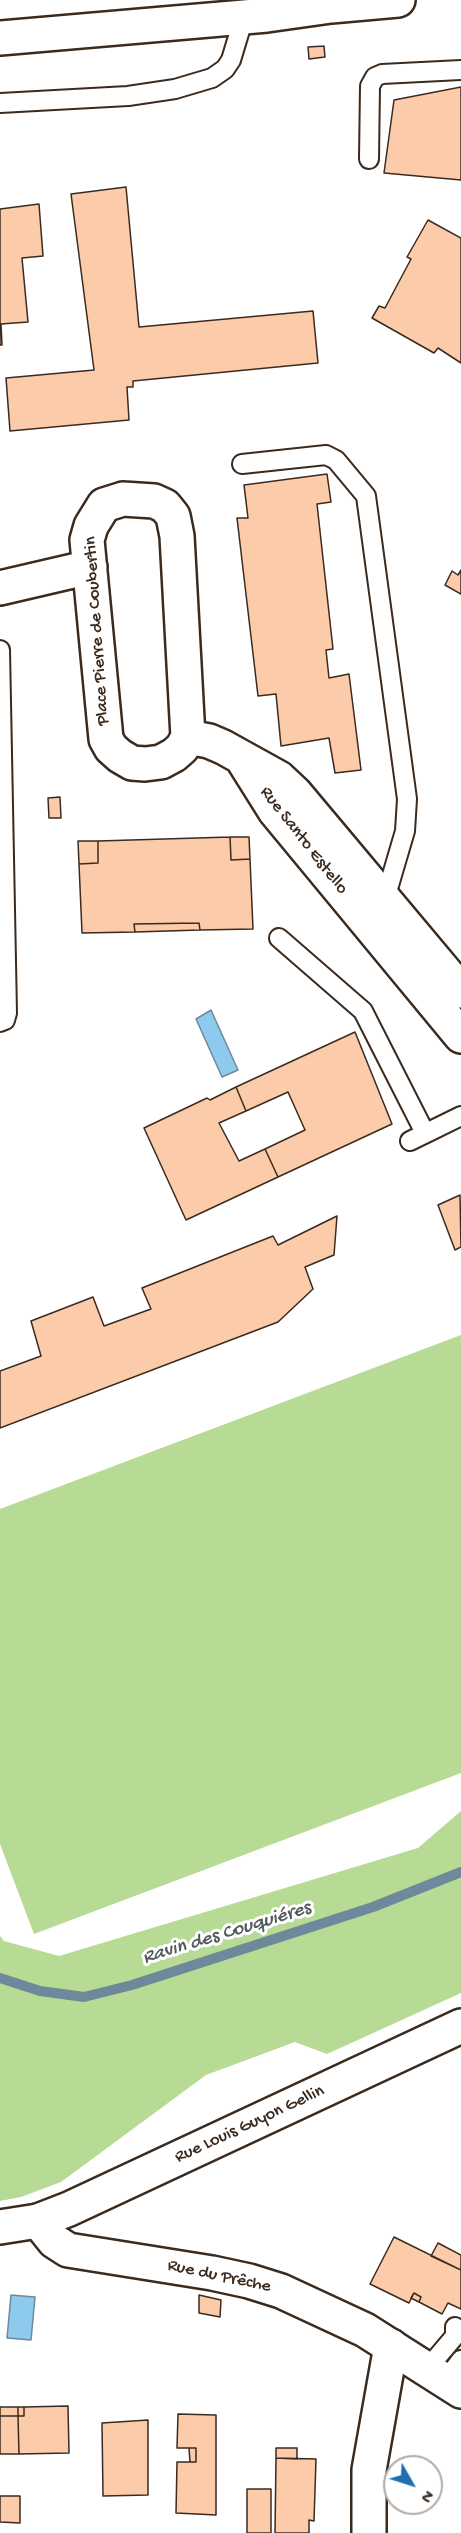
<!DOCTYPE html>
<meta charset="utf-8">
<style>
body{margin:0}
#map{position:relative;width:461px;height:2533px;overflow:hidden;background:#fff;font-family:"Gochi Hand",sans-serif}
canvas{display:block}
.north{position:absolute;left:383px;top:2455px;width:60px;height:60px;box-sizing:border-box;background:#fff;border:2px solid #b1aaa5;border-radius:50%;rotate:129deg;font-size:16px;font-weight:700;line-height:24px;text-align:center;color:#3b2a1e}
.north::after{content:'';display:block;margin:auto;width:21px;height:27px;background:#1f6fb2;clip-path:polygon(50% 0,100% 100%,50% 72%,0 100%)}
</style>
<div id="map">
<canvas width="461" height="2533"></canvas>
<div class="north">N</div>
</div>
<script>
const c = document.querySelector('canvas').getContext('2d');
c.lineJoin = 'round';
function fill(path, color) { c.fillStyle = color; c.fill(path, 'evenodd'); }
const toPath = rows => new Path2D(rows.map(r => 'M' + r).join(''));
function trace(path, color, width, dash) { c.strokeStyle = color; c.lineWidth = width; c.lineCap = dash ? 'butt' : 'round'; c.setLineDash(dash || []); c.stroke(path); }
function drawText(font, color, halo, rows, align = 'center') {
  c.font = font + ' "Gochi Hand",sans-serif'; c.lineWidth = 6; c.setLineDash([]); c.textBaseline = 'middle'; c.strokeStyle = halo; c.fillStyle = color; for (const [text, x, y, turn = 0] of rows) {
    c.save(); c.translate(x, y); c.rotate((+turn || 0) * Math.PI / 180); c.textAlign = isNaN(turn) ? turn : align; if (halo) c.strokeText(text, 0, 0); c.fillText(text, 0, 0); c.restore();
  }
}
const green = toPath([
 [461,1335,461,1773,34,1934,0,1844,0,1509],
 [461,1811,461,1993,327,2054,295,2042,206,2075,61,2182,21,2197,0,2201,0,1936,4,1941,59,1956,418,1848]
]);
const water = toPath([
 [211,1010,238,1070,222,1077,196,1019,211,1010],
 [11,2295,35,2297,31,2340,7,2338,11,2295]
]);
const stream = toPath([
 [0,1978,40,1991,84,1997,132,1985,373,1907,461,1872]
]);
const building = toPath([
 [324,46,325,57,309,59,308,47,324,46],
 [461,87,461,180,384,173,394,100,461,87],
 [126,187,139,327,313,311,318,363,133,381,133,387,127,387,129,420,10,431,6,378,94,370,71,194,126,187],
 [39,204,43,256,22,258,28,322,1,324,2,345,0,345,0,209,39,204],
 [428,220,461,238,461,363,438,348,434,353,372,318,379,306,385,308,411,259,407,257,428,220],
 [327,474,331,502,317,504,333,649,326,650,329,678,349,674,361,770,335,773,329,738,281,746,276,694,258,696,237,518,248,518,244,485,327,474],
 [461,570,461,594,445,585,452,571,458,575,461,570],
 [60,797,61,818,49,818,48,798,60,797],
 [230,837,249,837,250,859,231,860,230,837],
 [230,837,231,860,250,859,253,929,200,930,199,923,134,924,135,932,82,933,79,864,98,863,98,841,230,837],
 [78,841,98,841,98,863,79,864,78,841],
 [199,923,200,930,135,932,134,924,199,923],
 [355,1032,392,1124,278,1177,265,1149,305,1130,288,1092,246,1111,236,1087,355,1032],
 [236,1087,246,1111,219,1123,239,1161,265,1149,278,1177,186,1220,144,1128,207,1098,210,1100,236,1087],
 [460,1195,461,1247,455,1250,438,1205,460,1195],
 [337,1216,334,1255,305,1267,313,1289,278,1322,0,1428,0,1371,41,1356,31,1321,93,1297,104,1326,151,1309,142,1288,273,1236,278,1245,337,1216],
 [394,2237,461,2270,461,2309,448,2303,442,2314,419,2302,421,2297,414,2293,409,2303,370,2284,394,2237],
 [438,2243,461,2255,461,2270,431,2256,438,2243],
 [414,2293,421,2297,419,2302,411,2298,414,2293],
 [199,2295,221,2300,220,2317,199,2313,199,2295],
 [68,2406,69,2453,19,2454,18,2416,24,2416,24,2407,68,2406],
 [0,2407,18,2407,18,2416,0,2416,0,2407],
 [18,2407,24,2407,24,2416,18,2416,18,2407],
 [178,2414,216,2415,216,2515,176,2513,177,2462,196,2462,196,2448,177,2448,178,2414],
 [0,2416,18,2416,19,2454,0,2454,0,2416],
 [148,2420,148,2495,103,2496,102,2423,148,2420],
 [189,2448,196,2448,196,2462,190,2462,189,2448],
 [276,2448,297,2448,297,2459,276,2458,276,2448],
 [276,2458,316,2459,314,2521,309,2520,309,2533,275,2533,276,2458],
 [247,2489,271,2489,271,2533,247,2533,247,2489],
 [0,2496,20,2496,20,2523,0,2522,0,2496]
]);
const lane = toPath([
 [0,103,128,96,175,89,212,78,225,69,231,60,244,17],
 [369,159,370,86,375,77,382,74,461,70],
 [242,464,326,455,336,460,366,496,407,799,405,831,385,899],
 [0,650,7,1013,5,1020,0,1022],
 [279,938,363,1011,425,1133],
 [410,1141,461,1116],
 [427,2369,455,2336,455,2327],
 [445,2381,461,2360]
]);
const street = toPath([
 [123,499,154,501,165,506,173,516,177,536,188,737,182,748,174,755,161,762,145,764,132,763,120,756,111,748,106,739,87,540,91,526,104,505,123,499],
 [0,588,90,567],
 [188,737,209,741,223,747,279,778,295,793,461,991],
 [243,760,275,811,461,1036],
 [38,2221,69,2209,461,2026],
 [369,2533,369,2470,391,2346]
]);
const secondary = toPath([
 [0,2227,38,2221,54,2241,68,2250,212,2273,249,2281,281,2291,365,2330,461,2391]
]);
const primary = toPath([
 [0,38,267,15,331,6,398,0]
]);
const streetNames = [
 ["Place Pierre de Coubertin",98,631,-94],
 ["Rue Santo Estello",303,841,52],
 ["Rue Louis Guyon Gellin",250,2125,-25],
 ["Rue du Prêche",219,2277,12]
];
const waterNames = [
 ["Ravin des Couquiéres",227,1934,-17]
];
fill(green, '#b7da94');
fill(water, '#8ec9ee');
trace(water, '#6d899b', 1.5);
trace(stream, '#6d899b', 10);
fill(building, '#fbcbaa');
trace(building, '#3b2a1e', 1.5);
trace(lane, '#3b2a1e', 22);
trace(street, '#3b2a1e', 38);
trace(secondary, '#3b2a1e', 38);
trace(primary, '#3b2a1e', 38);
trace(lane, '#fff', 18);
trace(street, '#fff', 33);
trace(secondary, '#fff', 33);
trace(primary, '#fff', 33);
drawText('18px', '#3b2a1e', '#fff', streetNames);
drawText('italic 20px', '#545a5c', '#fff', waterNames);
</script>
